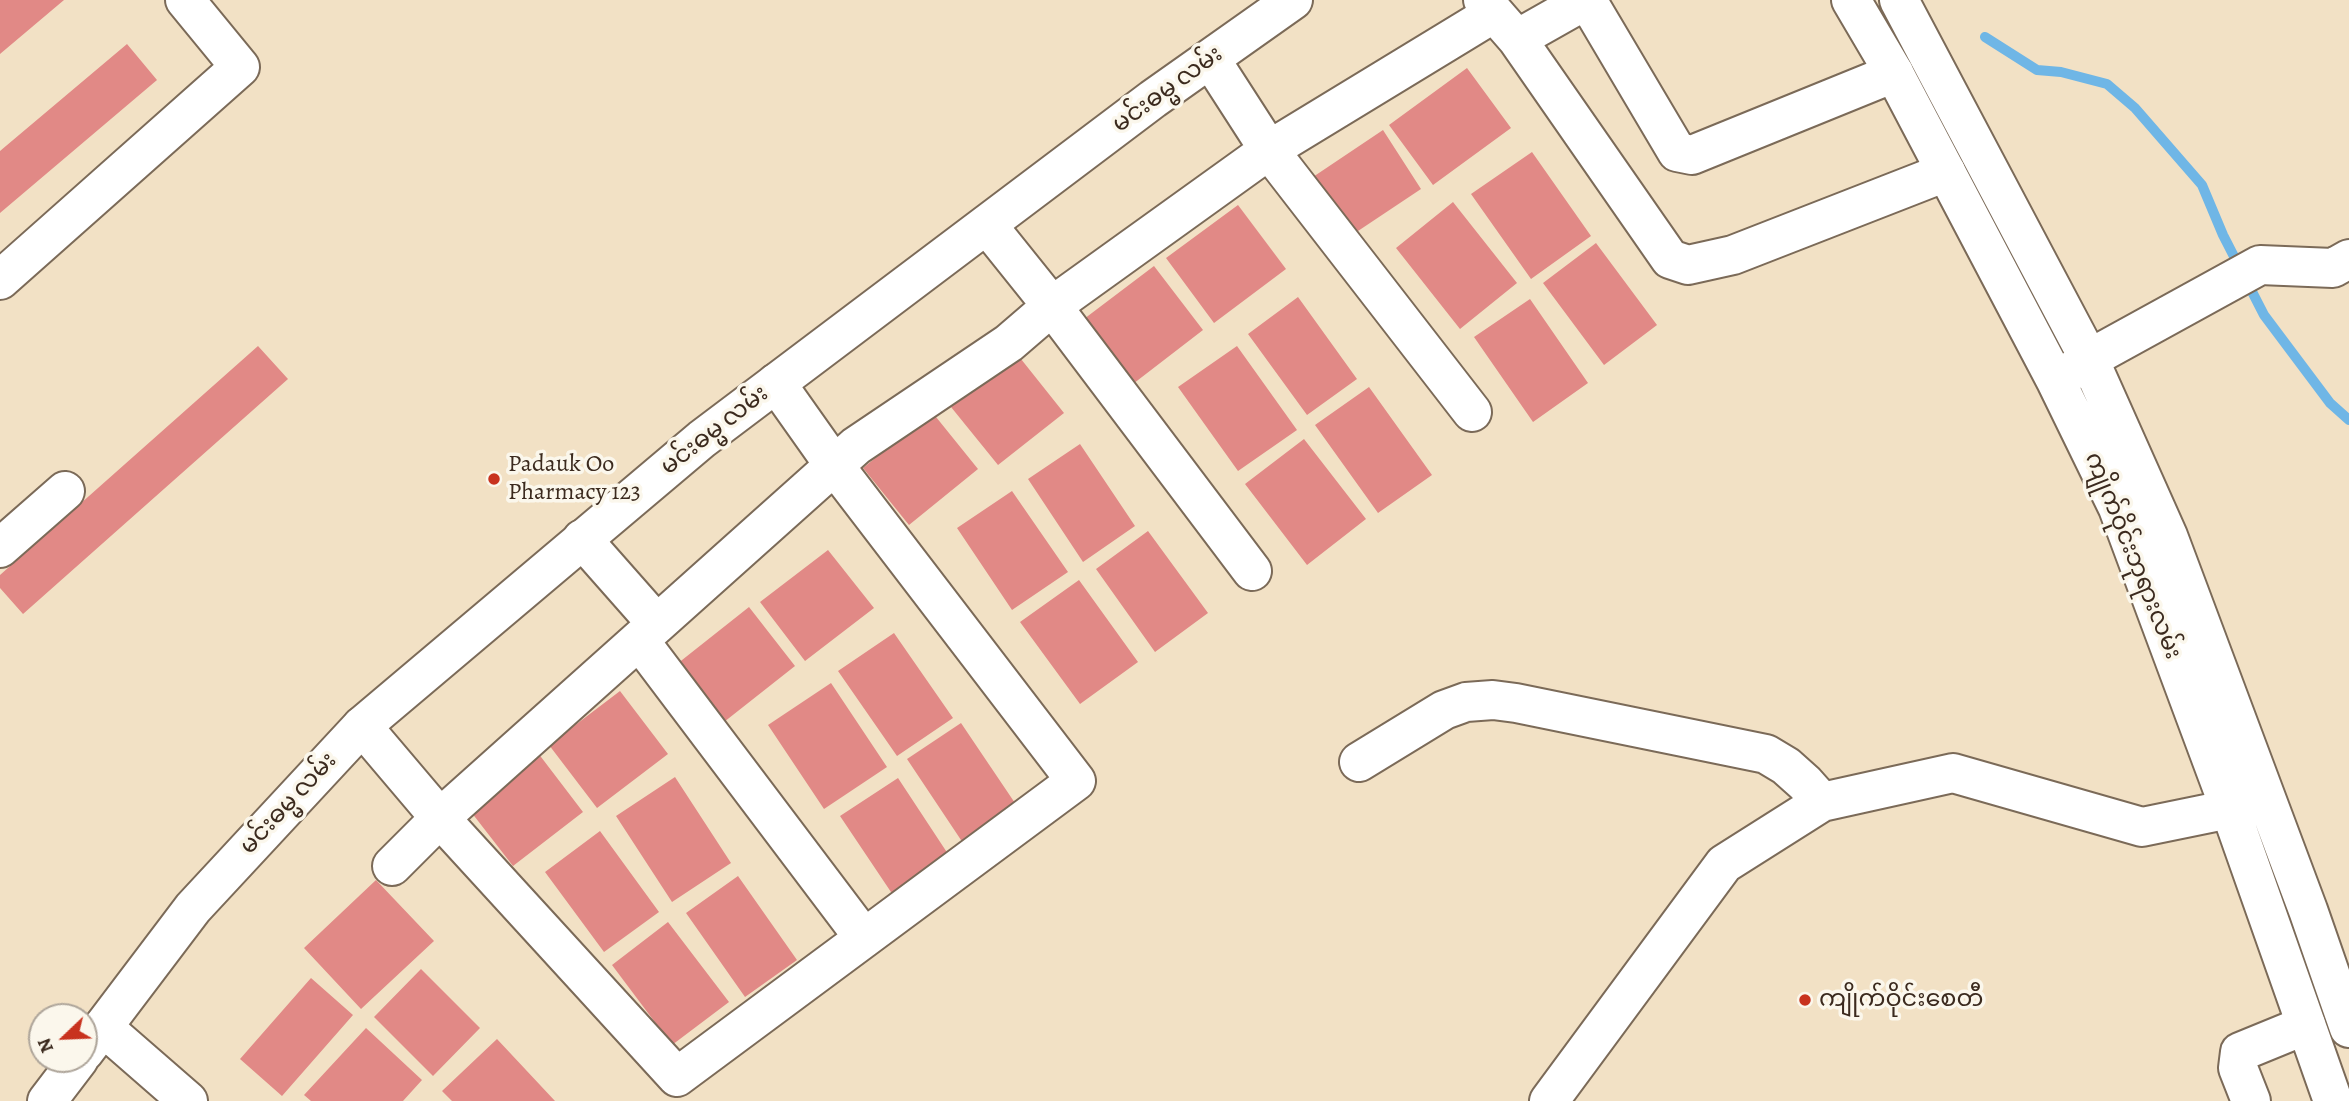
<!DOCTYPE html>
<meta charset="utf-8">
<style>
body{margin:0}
#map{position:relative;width:2349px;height:1101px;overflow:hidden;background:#f2e1c5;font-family:Alegreya,serif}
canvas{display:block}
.north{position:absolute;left:28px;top:1003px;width:70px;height:70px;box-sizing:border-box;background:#fbf7ec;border:2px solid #aea59a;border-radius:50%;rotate:247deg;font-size:19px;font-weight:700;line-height:28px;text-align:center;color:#3b2a1e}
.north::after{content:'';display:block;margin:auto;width:24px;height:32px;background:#c8321e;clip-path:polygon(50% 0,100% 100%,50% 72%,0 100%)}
</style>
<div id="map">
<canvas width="2349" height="1101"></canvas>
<div class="north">N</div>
</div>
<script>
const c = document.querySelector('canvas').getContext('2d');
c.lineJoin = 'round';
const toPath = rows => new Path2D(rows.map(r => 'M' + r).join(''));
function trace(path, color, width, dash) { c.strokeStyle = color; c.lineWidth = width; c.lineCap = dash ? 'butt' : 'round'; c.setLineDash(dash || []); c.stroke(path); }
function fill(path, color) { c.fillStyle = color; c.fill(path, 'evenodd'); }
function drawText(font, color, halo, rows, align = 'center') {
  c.font = font + ' Alegreya,"Noto Sans Myanmar",serif'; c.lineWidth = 7; c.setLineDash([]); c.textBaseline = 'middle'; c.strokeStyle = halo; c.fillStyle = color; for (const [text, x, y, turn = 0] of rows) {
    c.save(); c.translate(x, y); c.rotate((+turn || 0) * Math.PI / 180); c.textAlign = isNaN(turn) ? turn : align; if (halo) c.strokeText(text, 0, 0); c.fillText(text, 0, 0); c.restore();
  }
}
const stream = toPath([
 [1985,37,2037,70,2061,72,2107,84,2135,108,2202,185,2223,235,2264,315,2330,403,2349,420]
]);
const building = toPath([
 [0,0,64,0,0,54],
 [127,44,157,80,0,213,0,151],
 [1467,68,1511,128,1433,185,1389,125],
 [1383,130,1421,189,1343,241,1304,183],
 [1532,152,1591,236,1531,279,1471,194],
 [1453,202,1517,283,1460,329,1396,248],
 [1238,205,1286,269,1214,323,1166,258],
 [1596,243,1657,325,1604,365,1543,283],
 [1154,266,1203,330,1129,387,1080,322],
 [1298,297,1357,379,1307,415,1248,334],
 [1530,299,1588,383,1533,422,1474,337],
 [258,346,288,379,23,614,0,588,0,575],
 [1237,346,1297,430,1238,471,1178,387],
 [1017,354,1064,413,998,465,951,407],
 [1369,387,1432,475,1378,513,1315,425],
 [932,412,978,469,909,525,863,468],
 [1304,439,1366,519,1307,565,1245,484],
 [1080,444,1135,526,1083,562,1028,479],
 [1012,491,1068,572,1012,610,957,528],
 [1148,531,1208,613,1155,652,1096,569],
 [828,550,874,608,805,661,760,602],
 [1079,580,1138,662,1080,704,1020,622],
 [749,607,795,666,724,722,677,664],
 [894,633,953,718,897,756,838,671],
 [831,683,887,767,824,809,768,725],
 [620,691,668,754,597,808,549,745],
 [961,723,1019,809,965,846,907,759],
 [538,753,583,812,513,866,468,808],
 [675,777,731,863,672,902,616,816],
 [898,778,950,857,893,895,840,816],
 [600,831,659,912,604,952,545,872],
 [738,876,797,960,745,997,686,913],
 [376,880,434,941,361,1009,304,948],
 [668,922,729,1002,672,1045,612,965],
 [421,969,480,1028,433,1076,374,1017],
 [311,978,353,1015,282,1096,240,1059],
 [366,1028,422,1080,403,1101,311,1101,304,1095],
 [497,1039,555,1101,452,1101,442,1091]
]);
const minor = toPath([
 [1483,0,1517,39,1670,259,1688,265,1733,255,1946,172],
 [1587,0,1677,152,1692,155,1894,73],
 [1517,39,1586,0],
 [1211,60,1269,150,1472,412],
 [987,225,1052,306,1252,571],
 [0,280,240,67,185,0],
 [2061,378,2089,359,2260,265,2333,268,2349,259],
 [582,539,657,624],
 [0,548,65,491],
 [639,640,864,938],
 [362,726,440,818,677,1077,1076,781,834,465,776,383],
 [1359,762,1444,710,1466,702,1493,700,1516,703,1766,754,1786,766,1805,783,1822,802],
 [392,866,440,818,856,446,1009,343,1052,306,1269,150,1494,13],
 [103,1027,188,1101],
 [1549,1101,1724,864,1822,802,1953,773,2142,827,2230,809],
 [2251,1101,2238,1068,2240,1052,2306,1025]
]);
const major = toPath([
 [1851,0,1894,73,2056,381,2118,508,2230,809,2333,1101],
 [1899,0,2089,359,2168,536,2308,910,2349,1028],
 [84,1052,193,908,362,726,702,439,1153,99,1293,0],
 [47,1101,79,1059]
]);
const markers = [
 [494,479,7,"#c8321e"],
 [1805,1000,7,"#c8321e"]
];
const streetNames = [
 ["မင်းဓမ္မ လမ်း",1168,90,-36],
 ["မင်းဓမ္မ လမ်း",715,431,-38],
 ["ကျိုက်ဝိုင်းဘုရားလမ်း",2132,556,68],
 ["မင်းဓမ္မ လမ်း",289,804,-47]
];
const poiNames = [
 ["Padauk Oo",508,465],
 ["Pharmacy 123",508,493],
 ["ကျိုက်ဝိုင်းစေတီ",1819,1000]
];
trace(stream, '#6fb6e6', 10);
fill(building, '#e18986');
trace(minor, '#7b6a58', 42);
trace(major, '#7b6a58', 42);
trace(minor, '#fff', 38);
trace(major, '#fff', 38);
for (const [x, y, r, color] of markers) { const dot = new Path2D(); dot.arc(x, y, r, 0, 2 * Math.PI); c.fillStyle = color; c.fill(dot); trace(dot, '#fbf7ec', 2.5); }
drawText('24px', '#3b2a1e', '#fbf7ec', streetNames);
drawText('24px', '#3b2a1e', '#fbf7ec', poiNames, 'left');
</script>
